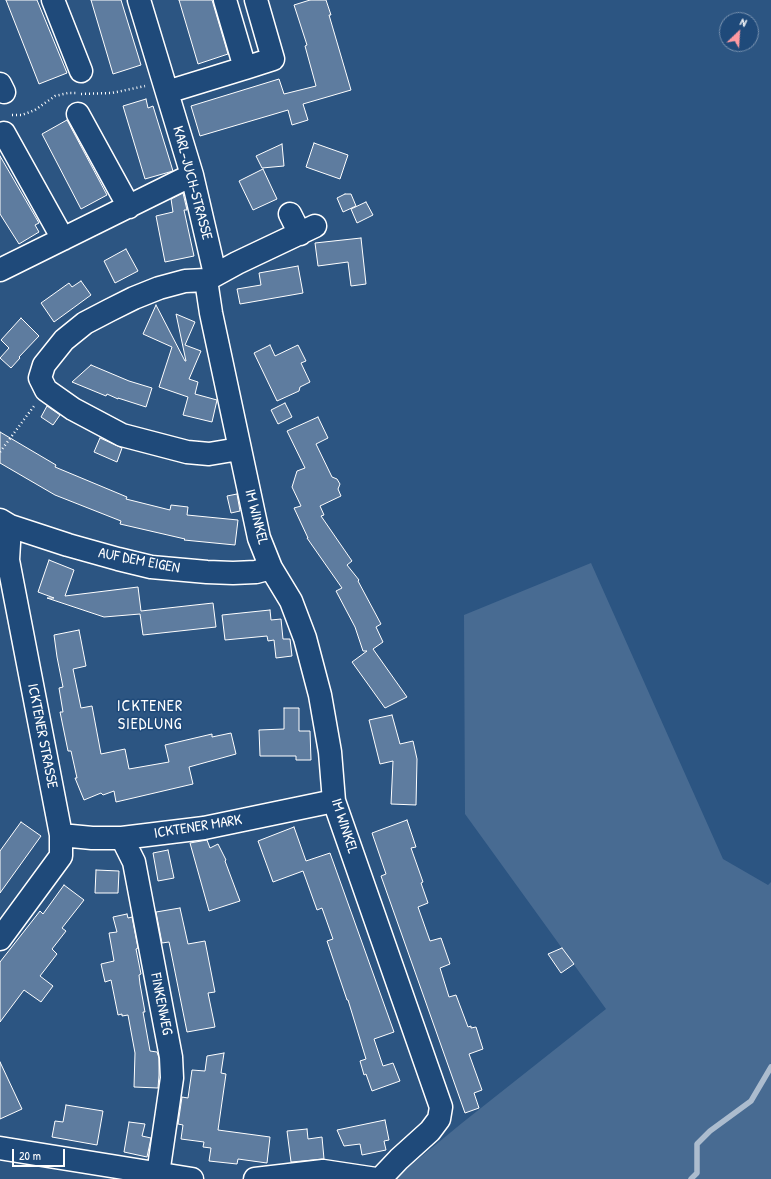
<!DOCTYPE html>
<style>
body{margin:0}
#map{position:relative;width:771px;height:1179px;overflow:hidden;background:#2c5582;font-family:"Patrick Hand",sans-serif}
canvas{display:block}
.north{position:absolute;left:719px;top:12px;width:40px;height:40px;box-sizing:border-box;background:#1f4a7a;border:1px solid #7992af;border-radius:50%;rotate:25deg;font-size:11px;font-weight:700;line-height:16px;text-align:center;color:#fff}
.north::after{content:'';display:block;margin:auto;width:14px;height:18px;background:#ff9aa2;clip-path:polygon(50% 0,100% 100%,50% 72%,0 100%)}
.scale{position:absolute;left:12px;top:1149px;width:53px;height:18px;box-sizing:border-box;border:2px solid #fff;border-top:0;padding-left:5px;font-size:12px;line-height:14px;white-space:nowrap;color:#fff;-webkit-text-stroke:3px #1f4a7a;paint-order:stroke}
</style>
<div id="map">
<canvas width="771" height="1179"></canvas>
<div class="north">N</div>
<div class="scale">20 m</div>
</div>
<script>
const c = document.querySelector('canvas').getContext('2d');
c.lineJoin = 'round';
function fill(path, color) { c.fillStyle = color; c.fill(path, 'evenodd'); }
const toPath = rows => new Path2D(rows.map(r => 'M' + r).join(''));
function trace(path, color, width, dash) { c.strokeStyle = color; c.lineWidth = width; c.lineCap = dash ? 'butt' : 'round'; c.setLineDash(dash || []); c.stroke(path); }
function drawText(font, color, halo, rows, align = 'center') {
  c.font = font + ' "Patrick Hand",sans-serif'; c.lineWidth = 3; c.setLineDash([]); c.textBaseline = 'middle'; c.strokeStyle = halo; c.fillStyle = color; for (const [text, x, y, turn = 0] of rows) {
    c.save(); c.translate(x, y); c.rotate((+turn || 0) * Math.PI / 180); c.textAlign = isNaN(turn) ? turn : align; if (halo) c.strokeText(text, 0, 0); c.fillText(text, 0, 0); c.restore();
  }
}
const green = toPath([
 [591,563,723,859,768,885,771,882,771,1179,394,1179,462,1123,606,1009,465,814,464,615]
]);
const stream = toPath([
 [691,1179,697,1173,697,1144,710,1131,751,1101,771,1067]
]);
const building = toPath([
 [6,0,37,0,67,73,39,84,6,0],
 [91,0,121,0,141,65,113,74,91,0],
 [179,0,212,0,228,54,198,64,179,0],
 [310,0,326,0,331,15,329,15,351,90,303,104,308,120,292,125,288,110,200,136,191,106,279,79,284,94,316,86,305,46,307,45,294,5,310,0],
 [146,99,148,108,153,106,173,171,145,179,123,106,146,99],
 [67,120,107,195,81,209,42,134,67,120],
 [314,143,348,155,340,179,306,167,314,143],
 [282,144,284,166,262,168,256,156,282,144],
 [0,156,39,223,35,225,39,232,19,244,0,214,0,156],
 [263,169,277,199,253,210,239,181,263,169],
 [183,193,187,210,184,210,194,256,165,262,156,216,173,212,171,199,183,193],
 [345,194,351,194,356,206,343,212,337,198,345,194],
 [366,202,373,215,357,223,351,209,366,202],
 [361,238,366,284,351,286,348,262,318,266,315,243,361,238],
 [126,249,138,271,115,283,104,261,126,249],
 [298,266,303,293,240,304,237,289,261,285,259,273,298,266],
 [81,281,91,295,54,322,41,303,69,283,72,287,81,281],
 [156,305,185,361,186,361,176,314,195,322,185,345,201,351,189,379,198,382,195,394,217,400,212,422,183,415,188,397,159,387,172,347,143,334,156,305],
 [21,318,39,336,19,357,20,358,11,368,0,358,9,348,1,340,21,318],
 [270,345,275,356,298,345,306,361,301,363,310,382,300,387,299,391,277,401,254,353,270,345],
 [91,365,129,381,152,388,146,407,118,398,118,399,107,394,106,396,72,382,91,365],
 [285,403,292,417,278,424,271,410,285,403],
 [47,406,60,415,53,425,41,417,47,406],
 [318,417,328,438,316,444,332,477,337,479,340,484,338,489,341,496,320,506,324,515,321,516,352,561,347,565,359,580,358,581,381,624,376,627,383,642,373,649,407,697,385,708,352,662,367,651,363,651,355,627,336,591,342,588,307,538,308,538,294,508,301,506,292,487,297,471,305,468,287,431,318,417],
 [0,432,56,465,55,467,127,497,126,499,170,510,171,505,188,507,187,515,238,520,235,545,184,540,185,539,120,524,121,521,55,495,0,463,0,432],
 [100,438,122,448,117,462,94,452,100,438],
 [237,494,240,511,231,513,227,496,237,494],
 [49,560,74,570,65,596,138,587,141,611,213,603,216,627,143,635,140,614,104,617,47,598,54,598,38,592,49,560],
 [270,610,271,620,281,619,283,639,290,639,292,656,276,658,274,640,268,641,267,636,225,640,222,615,270,610],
 [79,630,86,666,73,669,81,708,92,706,101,754,125,749,129,769,169,762,165,745,212,734,212,737,231,733,236,754,189,767,193,784,116,802,114,791,103,795,101,793,84,800,75,778,77,778,71,751,68,751,60,712,63,712,59,688,63,687,57,657,54,635,79,630],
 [284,708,299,708,299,731,310,731,311,760,296,760,296,756,260,756,259,730,284,729,284,708],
 [392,715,400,744,413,741,417,759,416,805,391,804,393,761,380,764,369,720,392,715],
 [407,820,416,847,411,848,423,882,421,883,428,903,418,907,430,941,441,938,450,964,440,968,449,997,456,995,468,1027,471,1026,471,1028,476,1027,483,1049,469,1054,482,1090,474,1093,479,1108,465,1113,381,876,386,874,372,833,407,820],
 [21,822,41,836,0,893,0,851,21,822],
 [294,827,306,861,330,853,394,1032,374,1039,383,1066,393,1063,400,1081,372,1091,366,1074,364,1075,360,1061,366,1059,348,1000,347,1000,327,941,333,939,322,908,317,910,303,871,273,882,258,841,294,827],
 [207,840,210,848,218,844,226,860,225,861,240,901,209,911,190,843,207,840],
 [168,850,174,878,158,881,153,853,168,850],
 [96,870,119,871,118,893,95,893,96,870],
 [64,885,84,900,62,928,66,931,52,949,57,954,40,976,53,986,41,1002,24,990,0,1022,0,962,40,911,43,914,64,885],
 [180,908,188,944,205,941,215,992,208,993,215,1027,187,1032,169,942,162,943,156,912,180,908],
 [127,914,128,918,132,917,138,948,136,949,141,974,139,975,140,984,145,1012,143,1012,150,1051,157,1052,159,1058,159,1075,158,1088,134,1087,135,1053,128,1015,122,1016,122,1014,118,1015,111,980,105,982,101,964,114,961,109,933,117,932,113,917,127,914],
 [562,948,574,964,561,973,548,954,562,948],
 [224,1053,221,1073,226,1074,218,1130,270,1137,267,1163,238,1159,237,1164,209,1161,211,1148,203,1147,204,1142,181,1139,183,1125,178,1124,182,1097,188,1098,192,1070,205,1071,207,1056,224,1053],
 [0,1062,22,1109,0,1119,0,1062],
 [66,1105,103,1111,97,1145,52,1137,55,1121,63,1122,66,1105],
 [385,1120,389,1140,384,1141,386,1150,362,1155,360,1144,344,1146,337,1130,385,1120],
 [129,1122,145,1124,142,1136,151,1138,147,1157,124,1152,129,1122],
 [307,1129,308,1139,322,1137,324,1159,291,1162,287,1131,307,1129]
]);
const path = toPath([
 [81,94,112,93,145,86],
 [12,115,22,115,35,110,55,96,68,93,76,93],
 [0,452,34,406]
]);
const minor = toPath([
 [53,0,81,71],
 [139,0,192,175,215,274],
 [245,68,273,59,256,0],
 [0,84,4,92],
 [167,92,245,68,225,0],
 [78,114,129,207],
 [4,133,63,239],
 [290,214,300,234],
 [0,270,192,175],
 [206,280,211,313,259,538,271,568,291,601,305,638,320,695,330,752,334,801,441,1107,439,1119,430,1131,399,1159,380,1179],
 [239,449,209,454,187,452,122,435,73,409,46,390,40,378,44,365,64,340,85,323,110,310,134,298,159,288,185,281,206,280,237,263,315,226],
 [0,520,10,526,68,545,118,559,151,567,207,572,233,573,256,572,271,568],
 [61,835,92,838,122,838,204,828,334,801],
 [122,838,134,862,171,1057,172,1078,158,1174],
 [0,939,61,856,61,835,57,814,8,560,10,526],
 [0,1148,192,1179],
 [255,1179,323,1171,376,1179]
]);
const streetNames = [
 ["KARL-JUCH-STRASSE",192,183,75],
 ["IM WINKEL",256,517,76],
 ["AUF DEM EIGEN",139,561,11],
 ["ICKTENER STRASSE",42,736,79],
 ["IM WINKEL",344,826,72],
 ["ICKTENER MARK",198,827,-9],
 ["FINKENWEG",161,1004,79]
];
const neighbourhoodNames = [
 ["ICKTENER",150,707],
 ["SIEDLUNG",150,725]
];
fill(green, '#486b92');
trace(stream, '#acbcce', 5.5);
fill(building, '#5e7c9f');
trace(building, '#fff', 1);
trace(minor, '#fff', 25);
trace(path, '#fff', 2.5, [1, 3]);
trace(minor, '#1f4a7a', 22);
drawText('15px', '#fff', '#1f4a7a', streetNames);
c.letterSpacing = '1px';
drawText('16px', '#fff', '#1f4a7a', neighbourhoodNames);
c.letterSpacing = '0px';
</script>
